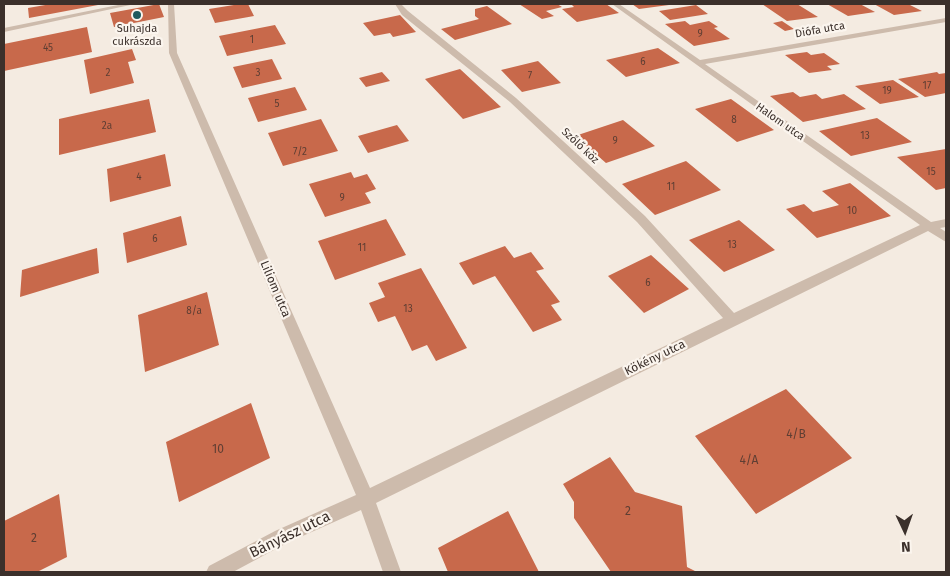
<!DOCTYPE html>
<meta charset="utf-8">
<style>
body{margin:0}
#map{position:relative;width:950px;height:576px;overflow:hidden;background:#f4ebe1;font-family:"Fira Sans",sans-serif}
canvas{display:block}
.frame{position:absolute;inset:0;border:5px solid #3b302b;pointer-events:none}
.north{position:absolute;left:880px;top:506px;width:50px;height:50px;-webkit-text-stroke:4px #fbf5ee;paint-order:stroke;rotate:177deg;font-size:14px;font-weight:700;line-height:20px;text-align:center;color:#3b302b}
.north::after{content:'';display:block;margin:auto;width:18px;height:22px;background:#3b302b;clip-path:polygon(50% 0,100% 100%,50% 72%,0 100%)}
</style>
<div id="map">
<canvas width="950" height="576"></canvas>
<div class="frame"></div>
<div class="north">N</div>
</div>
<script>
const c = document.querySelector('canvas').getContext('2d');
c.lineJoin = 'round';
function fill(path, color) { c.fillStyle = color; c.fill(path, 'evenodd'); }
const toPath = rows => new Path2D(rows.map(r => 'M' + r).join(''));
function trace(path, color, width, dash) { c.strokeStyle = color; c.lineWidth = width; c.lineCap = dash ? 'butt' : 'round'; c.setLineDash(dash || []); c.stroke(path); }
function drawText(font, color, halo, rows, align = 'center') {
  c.font = font + ' "Fira Sans",sans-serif'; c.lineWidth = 4.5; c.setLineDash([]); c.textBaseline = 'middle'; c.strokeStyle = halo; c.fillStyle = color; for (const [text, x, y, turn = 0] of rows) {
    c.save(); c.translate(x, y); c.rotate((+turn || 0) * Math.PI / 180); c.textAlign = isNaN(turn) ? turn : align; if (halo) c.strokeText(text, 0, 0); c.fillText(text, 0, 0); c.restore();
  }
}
const building = toPath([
 [51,4,98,4,98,5,29,18,28,8],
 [159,4,164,17,114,27,110,13],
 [240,4,248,4,254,16,215,23,209,9],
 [519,4,557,4,562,7,546,11,554,16,542,19],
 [576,4,606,4,619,13,577,22,562,9,574,7,572,5],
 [632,4,669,4,669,5,639,9],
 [762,4,797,4,818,17,787,21],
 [827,4,860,4,875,12,848,16],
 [874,4,908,4,922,11,894,15],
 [696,5,708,14,670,20,659,11],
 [487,6,512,24,455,40,441,29,479,19,475,16,475,9],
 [400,15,416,32,393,37,390,33,374,36,363,23],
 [685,21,690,25,709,21,718,27,714,28,730,39,694,46,665,24],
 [782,21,794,29,785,31,773,23],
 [275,25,286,44,227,56,219,36],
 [87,27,92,52,4,71,4,44],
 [658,48,680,63,626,77,606,60],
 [132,49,136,60,128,62,134,83,90,94,84,60],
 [807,52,811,55,824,53,840,64,827,66,832,70,809,73,785,55],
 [272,59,282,79,242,88,233,67],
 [538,61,561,83,522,92,501,70],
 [460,69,501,107,463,119,425,79],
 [382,72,390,81,366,87,359,78],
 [937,72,939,74,946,73,946,93,925,97,898,79],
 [893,80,919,97,880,104,855,86],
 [295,87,307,110,258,122,248,98],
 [793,92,800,97,816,94,822,99,844,94,866,109,803,122,770,96],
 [149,99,156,132,59,155,59,119],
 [731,99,774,130,737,142,695,109],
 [877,118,912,142,851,156,819,131],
 [321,119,338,151,283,166,268,133],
 [623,120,655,146,606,163,575,136],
 [397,125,409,141,368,153,358,136],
 [946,149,946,188,936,190,897,157],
 [165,154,171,186,110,202,107,169],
 [686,161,721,190,655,215,622,184],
 [351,172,354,178,367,174,376,189,365,193,371,203,325,217,309,184],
 [850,183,891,216,817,238,786,209,804,204,813,212,839,205,822,191],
 [181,216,187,245,127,263,123,233],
 [386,219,406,255,335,280,318,241],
 [739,220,775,250,724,272,689,240],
 [505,246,514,258,531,252,544,269,536,271,560,302,551,305,562,320,533,332,495,276,473,285,459,263],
 [97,248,99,273,20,297,22,270],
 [651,255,689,289,644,313,608,276],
 [421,268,467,348,436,361,427,345,412,351,395,316,378,322,369,303,385,297,378,283],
 [207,292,219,345,145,372,138,315],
 [786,389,852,458,756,514,695,436],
 [251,403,270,458,179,502,166,442],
 [610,457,635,492,682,506,687,567,697,572,611,572,574,518,574,502,563,484],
 [59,494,67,557,37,572,4,572,4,521],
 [508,511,539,572,448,572,438,548]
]);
const street = toPath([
 [123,4,135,4,4,32,4,28,123,4],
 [168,4,174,4,177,53,370,488,723,318,637,222,510,102,402,15,395,4,401,4,408,11,516,98,645,216,734,313,920,225,612,4,619,4,700,60,946,18,946,22,705,64,931,222,946,219,946,227,940,228,946,232,946,242,928,231,376,503,401,572,383,572,361,510,287,543,233,572,206,572,209,566,275,531,356,495,169,53,168,4]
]);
const markers = [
 [137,15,5,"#1f5a5e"]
];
const numberNames = [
 ["9",700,34],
 ["1",252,40],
 ["45",48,48],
 ["6",643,62],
 ["2",108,73],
 ["3",258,73],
 ["7",530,76],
 ["17",927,86],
 ["19",887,91],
 ["5",277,104],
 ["8",734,120],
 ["2a",107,126],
 ["13",865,136],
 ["9",615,141],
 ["7/2",300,152],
 ["15",931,172],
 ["4",139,177],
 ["11",671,187],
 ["9",342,198],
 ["10",852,211],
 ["6",155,239],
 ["13",732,245],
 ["11",362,248],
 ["6",648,283],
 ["13",408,309],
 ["8/a",194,311]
];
const farPoinames = [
 ["Suhajda",137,29],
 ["cukrászda",137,42]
];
const farStreetnames = [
 ["Diófa utca",820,30,-10],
 ["Halom utca",780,122,35],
 ["Szőlő köz",580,146,43]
];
const streetNames = [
 ["Liliom utca",275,289,67],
 ["Kökény utca",655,358,-26]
];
const nearNumbernames = [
 ["4/B",796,435],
 ["10",218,450],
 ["4/A",749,461],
 ["2",628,512],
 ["2",34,539]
];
const nearStreetnames = [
 ["Bányász utca",290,535,-26]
];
fill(building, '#c8694b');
fill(street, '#cdbbac');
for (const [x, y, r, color] of markers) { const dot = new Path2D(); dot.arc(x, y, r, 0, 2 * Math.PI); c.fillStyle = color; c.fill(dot); trace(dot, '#fbf5ee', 2); }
drawText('10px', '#5e3e33', null, numberNames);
drawText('11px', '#3b302b', '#fbf5ee', farPoinames);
drawText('11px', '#3b302b', '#fbf5ee', farStreetnames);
drawText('12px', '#3b302b', '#fbf5ee', streetNames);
drawText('12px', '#5e3e33', null, nearNumbernames);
drawText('15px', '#3b302b', '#fbf5ee', nearStreetnames);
</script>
